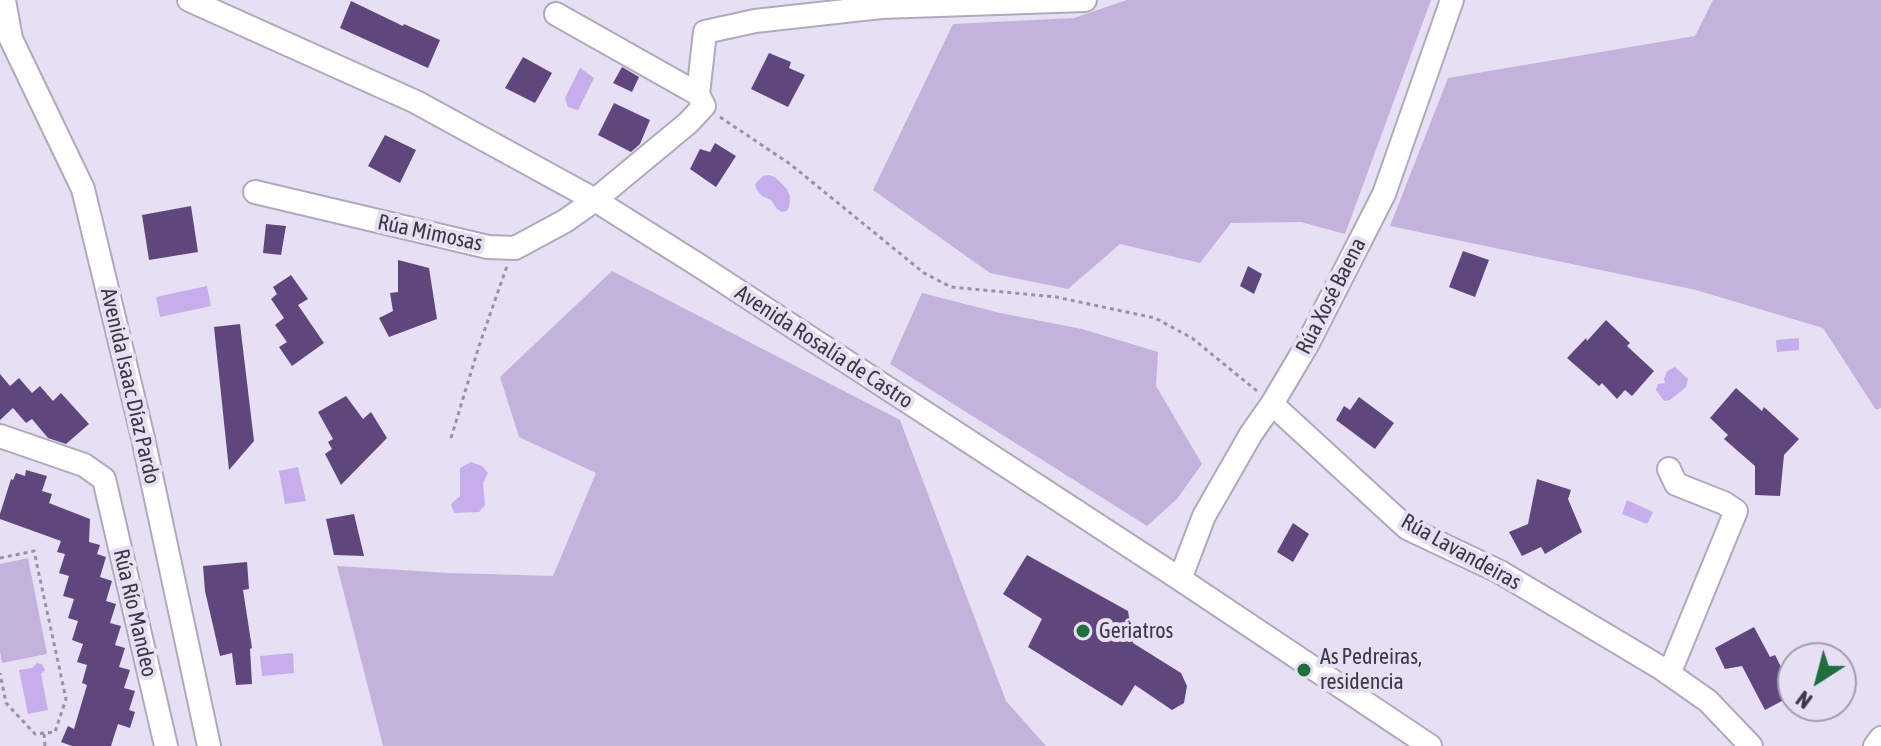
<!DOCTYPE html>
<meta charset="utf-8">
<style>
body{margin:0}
#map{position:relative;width:1881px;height:746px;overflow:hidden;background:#e7dff4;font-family:"Asap Condensed",sans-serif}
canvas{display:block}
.north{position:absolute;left:1777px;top:642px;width:80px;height:80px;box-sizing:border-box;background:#e7dff4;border:2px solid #a39dac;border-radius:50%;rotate:216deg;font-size:22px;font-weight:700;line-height:32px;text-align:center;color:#3c3941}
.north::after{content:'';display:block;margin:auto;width:28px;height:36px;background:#206f3f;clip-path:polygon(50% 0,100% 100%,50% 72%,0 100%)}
</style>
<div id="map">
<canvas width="1881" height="746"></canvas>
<div class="north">N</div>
</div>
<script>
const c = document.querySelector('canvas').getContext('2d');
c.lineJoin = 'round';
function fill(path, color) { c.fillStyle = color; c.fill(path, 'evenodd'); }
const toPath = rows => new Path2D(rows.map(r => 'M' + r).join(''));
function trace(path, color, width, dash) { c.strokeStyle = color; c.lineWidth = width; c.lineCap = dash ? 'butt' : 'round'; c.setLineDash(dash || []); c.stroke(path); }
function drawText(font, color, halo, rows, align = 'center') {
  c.font = font + ' "Asap Condensed",sans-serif'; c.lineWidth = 8; c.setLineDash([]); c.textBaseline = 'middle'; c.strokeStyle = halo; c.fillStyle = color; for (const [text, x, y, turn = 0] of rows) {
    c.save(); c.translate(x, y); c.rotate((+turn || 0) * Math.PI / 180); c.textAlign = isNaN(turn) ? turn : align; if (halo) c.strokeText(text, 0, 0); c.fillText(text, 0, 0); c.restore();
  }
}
const green = toPath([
 [1127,0,1431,0,1345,234,1301,222,1231,223,1200,263,1120,244,1068,289,990,273,873,190,953,24,1074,18],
 [1713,0,1881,0,1881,408,1876,410,1823,328,1696,290,1390,226,1448,78,1695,36],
 [612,271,900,420,1006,701,1046,746,383,746,337,566,449,573,553,576,596,473,519,437,500,377],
 [922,293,1000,313,1082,329,1158,352,1156,386,1202,464,1177,499,1147,526,890,364],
 [28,558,47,654,2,663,0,652,0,564]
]);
const water = toPath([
 [580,68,594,78,578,110,568,107,565,98],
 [769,175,775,177,787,189,790,197,789,208,786,211,782,212,777,209,771,200,762,196,757,190,755,184,763,176],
 [207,286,211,306,160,317,156,297],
 [1799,338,1799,350,1777,352,1776,340],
 [1675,367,1688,379,1686,387,1670,400,1664,401,1656,390,1658,384,1665,383,1664,379,1667,371],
 [471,462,482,466,488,473,483,483,485,505,479,512,454,513,451,504,460,496,460,468],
 [298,467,306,501,285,504,279,471],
 [1627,500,1653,512,1647,524,1622,514],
 [293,653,294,673,262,676,260,656],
 [37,663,42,664,45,670,41,674,48,710,28,714,19,670,32,668]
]);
const building = toPath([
 [351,1,403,26,404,24,440,40,428,68,340,28],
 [769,53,791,62,789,68,805,75,788,107,751,89],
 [523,57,552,73,535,103,505,88],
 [622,67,639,77,632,92,613,83],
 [614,103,650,120,640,144,631,152,598,135],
 [385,135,416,150,400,183,368,166],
 [715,143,736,156,716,187,690,169,700,149,710,152],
 [191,206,198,252,149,260,142,215],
 [266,224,286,226,281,255,263,253],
 [1463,251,1489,260,1475,297,1449,287],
 [398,260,429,268,437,319,389,337,379,318,393,311,390,293,398,292],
 [1248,266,1262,274,1254,294,1240,286],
 [291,275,308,299,298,305,324,343,292,366,279,347,287,342,275,325,284,318,271,299,277,294,273,287],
 [1606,320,1630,343,1627,346,1654,371,1632,396,1625,390,1617,399,1602,383,1599,386,1567,358,1586,338,1587,341],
 [240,324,254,441,229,470,214,327],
 [0,374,10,386,19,378,32,393,40,386,53,401,61,393,89,424,66,444,48,438,32,419,26,423,13,408,0,420],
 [1736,388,1762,411,1764,407,1799,439,1784,455,1780,496,1755,495,1755,466,1724,439,1728,435,1710,418],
 [346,396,363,419,371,412,387,438,341,485,325,454,332,449,328,442,333,439,318,412],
 [1359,397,1394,423,1375,449,1336,420,1344,406,1350,410],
 [26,470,47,476,42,491,52,494,49,503,90,519,89,542,100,545,97,554,106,557,100,577,112,581,106,601,116,604,110,623,121,626,115,645,125,648,119,667,130,670,124,688,135,691,129,710,135,712,130,728,118,724,111,746,72,746,61,742,68,726,74,729,87,685,82,683,87,665,77,662,83,644,72,640,78,621,68,618,74,599,63,596,69,576,59,573,65,554,57,552,61,541,0,519,0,514,11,479,13,480,16,473,25,476],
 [1537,479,1571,490,1568,499,1582,532,1545,554,1541,547,1522,556,1509,532,1528,524],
 [354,514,364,556,334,555,326,519],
 [1293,523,1309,534,1293,562,1277,552],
 [1027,555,1128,611,1133,643,1181,673,1187,686,1184,703,1172,710,1135,685,1122,706,1028,647,1042,619,1003,594],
 [247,562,249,589,243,590,252,648,250,649,252,684,236,685,232,653,220,656,205,591,203,566],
 [1754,627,1770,657,1775,655,1793,691,1793,695,1765,710,1742,666,1725,669,1715,648]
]);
const path = toPath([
 [720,117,790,164,924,273,951,287,1056,297,1155,318,1192,338,1257,391],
 [451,438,479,346,507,266],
 [0,558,34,551,66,699,55,732,35,734,6,703,0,673],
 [44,734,45,746]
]);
const minor = toPath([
 [4,0,11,39,83,189,143,438,209,746],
 [189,0,416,102,595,200,703,268,1180,579,1430,746],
 [556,14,698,94],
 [255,192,488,247,515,248,565,221,595,200,688,123,704,106,698,94,705,32,755,21,881,7,1085,0],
 [1272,404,1407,528,1500,572,1661,668,1708,701,1751,746],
 [0,436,84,465,104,479,166,746],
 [1180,579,1204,516,1251,434,1272,404,1307,345,1384,194,1452,0],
 [1669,674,1736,511,1724,503,1676,484,1669,469],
 [1875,746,1881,738]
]);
const markers = [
 [1083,631,8,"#206f3f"],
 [1304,670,8,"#206f3f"]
];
const streetNames = [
 ["Rúa Mimosas",430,233,12],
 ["Rúa Xosé Baena",1331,296,-63],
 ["Avenida Rosalía de Castro",824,347,33],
 ["Avenida Isaac Díaz Pardo",130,386,77],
 ["Rúa Lavandeiras",1461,552,29],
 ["Rúa Río Mandeo",135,613,77]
];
const poiNames = [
 ["Geriatros",1099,631],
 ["As Pedreiras,",1320,657],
 ["residencia",1320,682]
];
fill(green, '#c3b2dc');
fill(water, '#c6adec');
fill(building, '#5f477e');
trace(minor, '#b0a9bc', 26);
trace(path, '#9893a2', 3, [4, 4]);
trace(minor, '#fff', 22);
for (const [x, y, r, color] of markers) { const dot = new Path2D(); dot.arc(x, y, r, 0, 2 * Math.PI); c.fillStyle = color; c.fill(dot); trace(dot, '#e7dff4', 3); }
drawText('22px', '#3c3941', '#e7dff4', streetNames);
drawText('22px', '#3c3941', '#e7dff4', poiNames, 'left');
</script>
